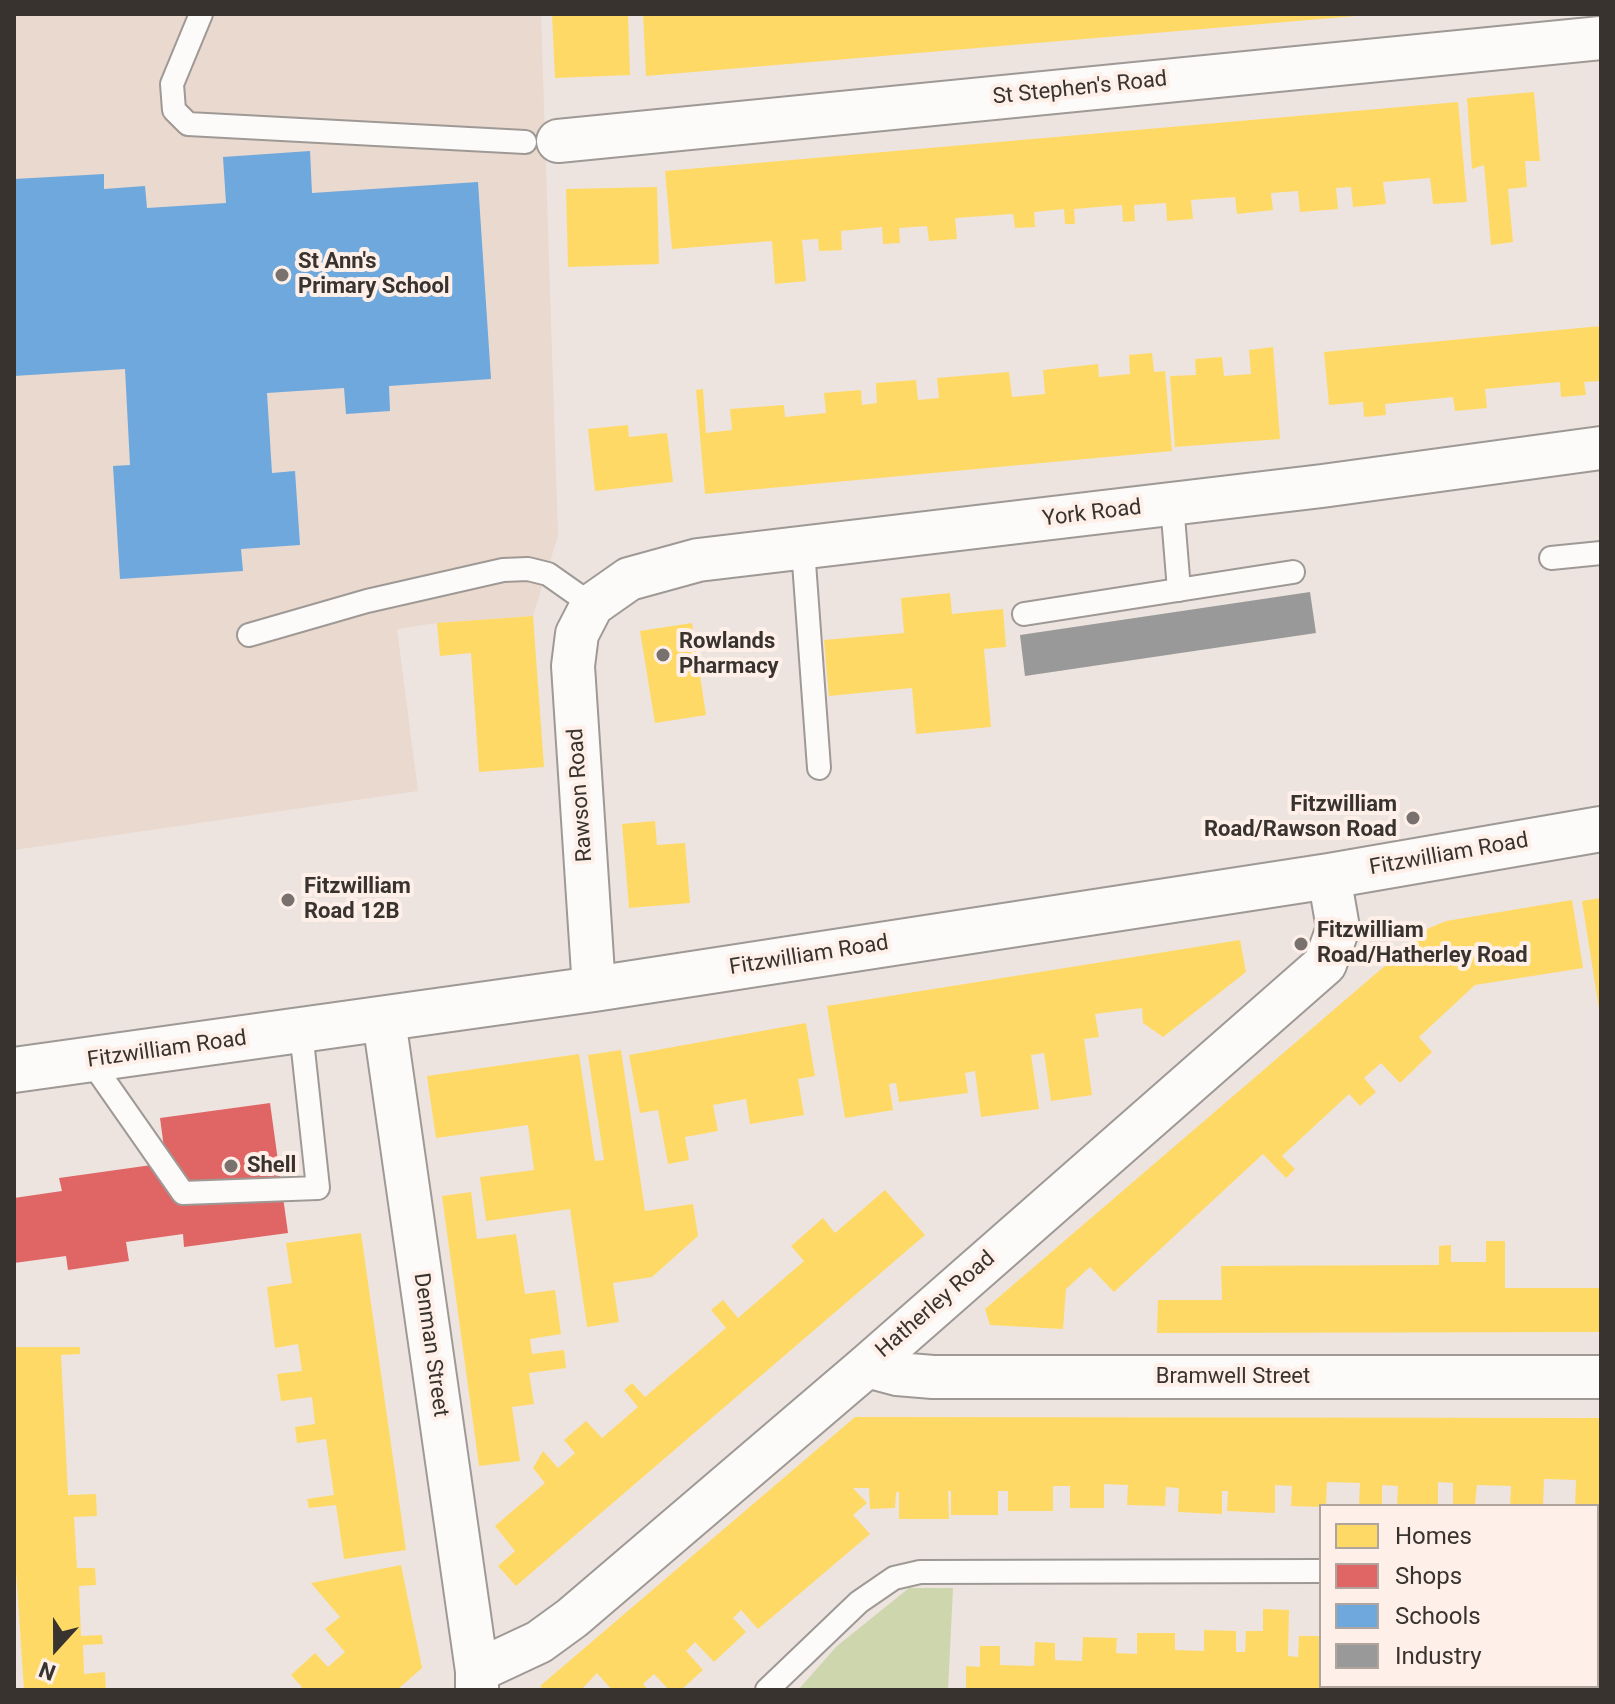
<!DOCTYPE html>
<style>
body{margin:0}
#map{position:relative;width:1615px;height:1704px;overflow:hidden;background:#ede4df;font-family:Roboto,sans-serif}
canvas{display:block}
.frame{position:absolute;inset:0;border:16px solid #39332f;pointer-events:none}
.legend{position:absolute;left:1319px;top:1504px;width:280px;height:184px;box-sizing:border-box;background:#fef0e8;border:2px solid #afa49e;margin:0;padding:10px 14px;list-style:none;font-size:24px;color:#39332f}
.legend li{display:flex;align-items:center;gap:16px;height:40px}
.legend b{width:40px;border:2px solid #afa49e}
.north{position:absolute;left:16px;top:1608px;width:80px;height:80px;-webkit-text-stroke:6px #fef0e8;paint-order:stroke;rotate:201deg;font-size:22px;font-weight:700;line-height:32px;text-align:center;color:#39332f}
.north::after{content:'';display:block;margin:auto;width:28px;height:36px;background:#39332f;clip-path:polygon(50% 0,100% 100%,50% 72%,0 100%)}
</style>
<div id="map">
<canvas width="1615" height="1704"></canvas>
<div class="frame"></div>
<ul class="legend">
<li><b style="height:22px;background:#ffd966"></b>Homes</li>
<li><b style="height:22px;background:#e06666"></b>Shops</li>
<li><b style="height:22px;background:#6fa8dc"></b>Schools</li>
<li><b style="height:22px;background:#999"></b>Industry</li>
</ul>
<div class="north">N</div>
</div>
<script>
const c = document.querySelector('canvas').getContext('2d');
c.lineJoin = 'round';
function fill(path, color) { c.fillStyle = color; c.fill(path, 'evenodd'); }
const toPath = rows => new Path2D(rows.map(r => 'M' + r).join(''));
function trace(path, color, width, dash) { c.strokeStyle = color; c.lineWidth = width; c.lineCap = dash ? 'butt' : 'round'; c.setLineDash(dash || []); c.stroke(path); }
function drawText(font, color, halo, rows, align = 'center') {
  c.font = font + ' Roboto,sans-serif'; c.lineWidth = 8; c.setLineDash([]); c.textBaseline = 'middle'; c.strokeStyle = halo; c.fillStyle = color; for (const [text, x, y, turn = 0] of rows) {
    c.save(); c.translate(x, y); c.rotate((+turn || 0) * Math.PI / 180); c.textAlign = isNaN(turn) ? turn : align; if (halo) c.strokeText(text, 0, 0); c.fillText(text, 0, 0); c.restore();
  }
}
const built = toPath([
 [14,14,541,14,558,536,533,616,437,623,397,629,418,791,14,850]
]);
const green = toPath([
 [909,1588,953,1588,948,1690,798,1690,837,1646]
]);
const homes = toPath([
 [552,14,628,14,630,75,555,78],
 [643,14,1356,14,1356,16,646,76],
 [1534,92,1540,161,1525,161,1527,187,1508,189,1513,242,1491,245,1484,165,1472,169,1467,98],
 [1458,102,1467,202,1433,204,1430,178,1383,182,1386,204,1353,207,1351,187,1336,188,1338,209,1300,212,1298,191,1271,193,1273,210,1237,214,1235,197,1191,200,1193,219,1167,221,1166,203,1134,205,1135,221,1123,222,1122,205,1074,209,1075,224,1065,224,1064,209,1034,212,1035,227,1015,228,1013,214,955,218,957,239,929,241,927,226,899,228,900,243,883,244,882,227,841,231,842,250,819,251,818,239,802,240,806,281,775,284,772,241,672,249,665,171],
 [657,187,659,264,568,267,566,189],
 [1601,326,1601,381,1584,382,1586,395,1561,397,1560,382,1485,389,1487,408,1455,411,1453,397,1385,404,1386,415,1364,417,1363,402,1329,405,1324,352],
 [1273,347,1280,439,1175,447,1170,376,1196,375,1195,359,1222,357,1224,376,1251,374,1249,350],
 [1152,353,1154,372,1165,371,1172,451,705,494,696,390,703,389,706,433,732,430,730,409,784,405,785,417,826,413,824,393,861,390,862,405,877,403,876,383,916,380,918,400,939,398,937,378,1009,372,1012,397,1045,394,1043,370,1098,364,1099,377,1130,374,1129,355],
 [628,425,629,437,667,433,673,482,595,491,588,429],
 [950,593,952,614,1003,609,1006,647,984,649,991,727,916,734,912,688,829,696,824,640,904,633,901,598],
 [533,616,544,767,479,772,471,653,440,656,437,623],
 [692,623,706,715,655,723,640,631],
 [655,821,657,845,685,843,690,903,629,908,622,824],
 [1601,898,1601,1009,1599,1009,1582,901],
 [1572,900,1583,968,1475,985,1419,1037,1432,1052,1400,1083,1381,1063,1364,1078,1376,1092,1360,1106,1349,1094,1282,1156,1295,1169,1286,1178,1263,1154,1114,1292,1090,1267,1066,1289,1063,1329,990,1325,985,1309,1429,928,1446,921],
 [1240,940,1246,972,1163,1037,1143,1023,1142,1008,1095,1014,1099,1037,1084,1039,1092,1095,1051,1101,1044,1053,1031,1055,1039,1109,981,1117,975,1071,965,1073,968,1093,899,1102,896,1083,889,1084,893,1110,845,1118,827,1006],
 [806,1023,815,1076,798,1079,804,1115,750,1124,746,1099,713,1105,718,1131,685,1137,689,1160,668,1164,658,1110,640,1113,629,1055],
 [621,1050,645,1211,693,1204,698,1236,652,1277,613,1283,619,1322,587,1327,570,1209,486,1221,480,1177,534,1170,528,1125,436,1138,427,1076,579,1054,595,1161,604,1160,588,1055],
 [885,1190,925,1235,516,1586,498,1566,515,1551,495,1526,545,1483,533,1468,543,1451,558,1468,575,1453,564,1440,586,1421,602,1438,638,1407,624,1390,632,1383,645,1397,726,1328,711,1310,723,1300,738,1318,804,1261,791,1246,823,1218,835,1233],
 [471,1192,477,1239,516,1234,525,1294,555,1290,561,1334,530,1339,532,1354,564,1350,566,1368,529,1373,534,1404,512,1407,520,1461,479,1466,442,1196],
 [361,1233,406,1550,344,1559,336,1505,309,1508,307,1499,334,1495,326,1439,297,1443,295,1427,315,1424,312,1397,281,1401,277,1374,302,1371,298,1344,275,1348,267,1287,292,1283,286,1243],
 [1486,1241,1505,1241,1505,1288,1601,1288,1601,1332,1157,1333,1158,1300,1222,1300,1221,1266,1439,1265,1439,1246,1451,1245,1451,1262,1486,1262],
 [14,1347,80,1347,80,1354,61,1355,68,1495,96,1494,97,1516,74,1517,77,1568,95,1568,96,1585,79,1586,81,1636,102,1635,103,1644,83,1645,84,1674,105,1672,106,1690,24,1690,14,1541],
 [855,1417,1601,1418,1599,1505,1575,1505,1576,1480,1544,1479,1543,1505,1532,1506,1510,1506,1511,1486,1477,1485,1475,1505,1453,1504,1453,1483,1438,1482,1438,1506,1397,1506,1398,1486,1382,1485,1382,1506,1359,1506,1360,1483,1327,1482,1326,1506,1321,1507,1291,1506,1292,1486,1275,1485,1275,1513,1227,1511,1228,1491,1222,1491,1222,1514,1178,1512,1179,1488,1166,1487,1165,1506,1127,1505,1128,1485,1104,1484,1104,1508,1070,1508,1070,1486,1053,1486,1053,1511,1008,1511,1008,1491,998,1491,998,1515,951,1515,951,1491,948,1491,949,1519,899,1519,899,1492,896,1492,895,1508,870,1509,869,1488,853,1488,867,1503,853,1515,870,1534,758,1629,741,1610,733,1618,746,1632,714,1662,695,1642,686,1651,703,1670,681,1690,669,1690,654,1674,643,1684,648,1690,612,1690,597,1673,581,1690,544,1690,540,1686],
 [401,1565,422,1668,397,1690,298,1690,302,1687,291,1675,315,1653,328,1667,345,1652,325,1629,340,1617,311,1583],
 [1263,1609,1289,1610,1288,1656,1298,1657,1299,1636,1319,1636,1321,1686,1597,1686,1597,1626,1601,1626,1601,1690,966,1690,966,1666,980,1667,980,1646,1000,1646,1000,1665,1034,1666,1035,1642,1055,1643,1055,1660,1082,1661,1083,1637,1117,1638,1116,1653,1137,1654,1137,1633,1175,1633,1175,1650,1204,1651,1204,1630,1236,1631,1236,1652,1245,1652,1246,1631,1263,1631]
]);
const shops = toPath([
 [270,1103,288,1233,184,1247,183,1234,126,1242,129,1261,68,1270,66,1256,14,1263,14,1198,62,1191,59,1178,166,1163,160,1118]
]);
const schools = toPath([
 [310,151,312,193,478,182,491,379,389,386,390,411,346,414,344,388,267,393,272,473,295,471,300,545,241,549,243,571,120,579,113,466,130,465,125,369,14,376,14,179,104,174,104,189,145,186,147,208,226,203,223,157]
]);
const industry = toPath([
 [1310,592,1316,633,1025,676,1020,635]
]);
const lane = toPath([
 [201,14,172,84,174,110,188,124,525,142],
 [1172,504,1179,590],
 [803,549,819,768],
 [1551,558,1601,553],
 [1024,614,1293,572],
 [249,635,367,601,503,570,528,569,548,574,592,605],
 [90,1060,183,1193,318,1188,301,1031],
 [1597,1571,1601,1571],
 [767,1690,859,1602,894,1578,920,1572,1321,1571]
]);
const street = toPath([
 [558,141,1601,38],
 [594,989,573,666,577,634,592,605,629,579,698,560,1322,486,1601,448],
 [384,1020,477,1671],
 [867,1366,897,1374,933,1377,1601,1377],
 [477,1690,477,1671,539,1642,572,1618,867,1366,1325,964,1338,928,1329,876]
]);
const primary = toPath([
 [14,1070,594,989,1329,876,1601,829]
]);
const markers = [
 [282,275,8,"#78716d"],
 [663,655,8,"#78716d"],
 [1413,818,8,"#78716d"],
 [288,900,8,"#78716d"],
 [1301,944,8,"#78716d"],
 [231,1166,8,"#78716d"]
];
const streetNames = [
 ["St Stephen's Road",1080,89,-6],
 ["York Road",1092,514,-7],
 ["Rawson Road",581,795,-94],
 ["Fitzwilliam Road",1449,855,-10],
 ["Fitzwilliam Road",809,956,-9],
 ["Fitzwilliam Road",167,1050,-8],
 ["Hatherley Road",936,1305,-41],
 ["Denman Street",430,1345,82],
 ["Bramwell Street",1233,1377]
];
const poiNames = [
 ["St Ann's",298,262],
 ["Primary School",298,287],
 ["Rowlands",679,642],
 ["Pharmacy",679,667],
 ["Fitzwilliam",1397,805,"right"],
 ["Road/Rawson Road",1397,830,"right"],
 ["Fitzwilliam",304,887],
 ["Road 12B",304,912],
 ["Fitzwilliam",1317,931],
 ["Road/Hatherley Road",1317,956],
 ["Shell",247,1166]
];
fill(built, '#ead9cf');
fill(green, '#cdd6ad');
fill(homes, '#ffd966');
fill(shops, '#e06666');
fill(schools, '#6fa8dc');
fill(industry, '#999');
trace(lane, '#9f9995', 26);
trace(street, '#9f9995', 46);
trace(primary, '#9f9995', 48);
trace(lane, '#fcfbfa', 22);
trace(street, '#fcfbfa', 42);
trace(primary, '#fcfbfa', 44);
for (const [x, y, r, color] of markers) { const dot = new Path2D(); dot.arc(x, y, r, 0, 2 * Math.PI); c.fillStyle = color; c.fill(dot); trace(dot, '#fef0e8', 3); }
drawText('22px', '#39332f', '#fef0e8', streetNames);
drawText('bold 22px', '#39332f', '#fef0e8', poiNames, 'left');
</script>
